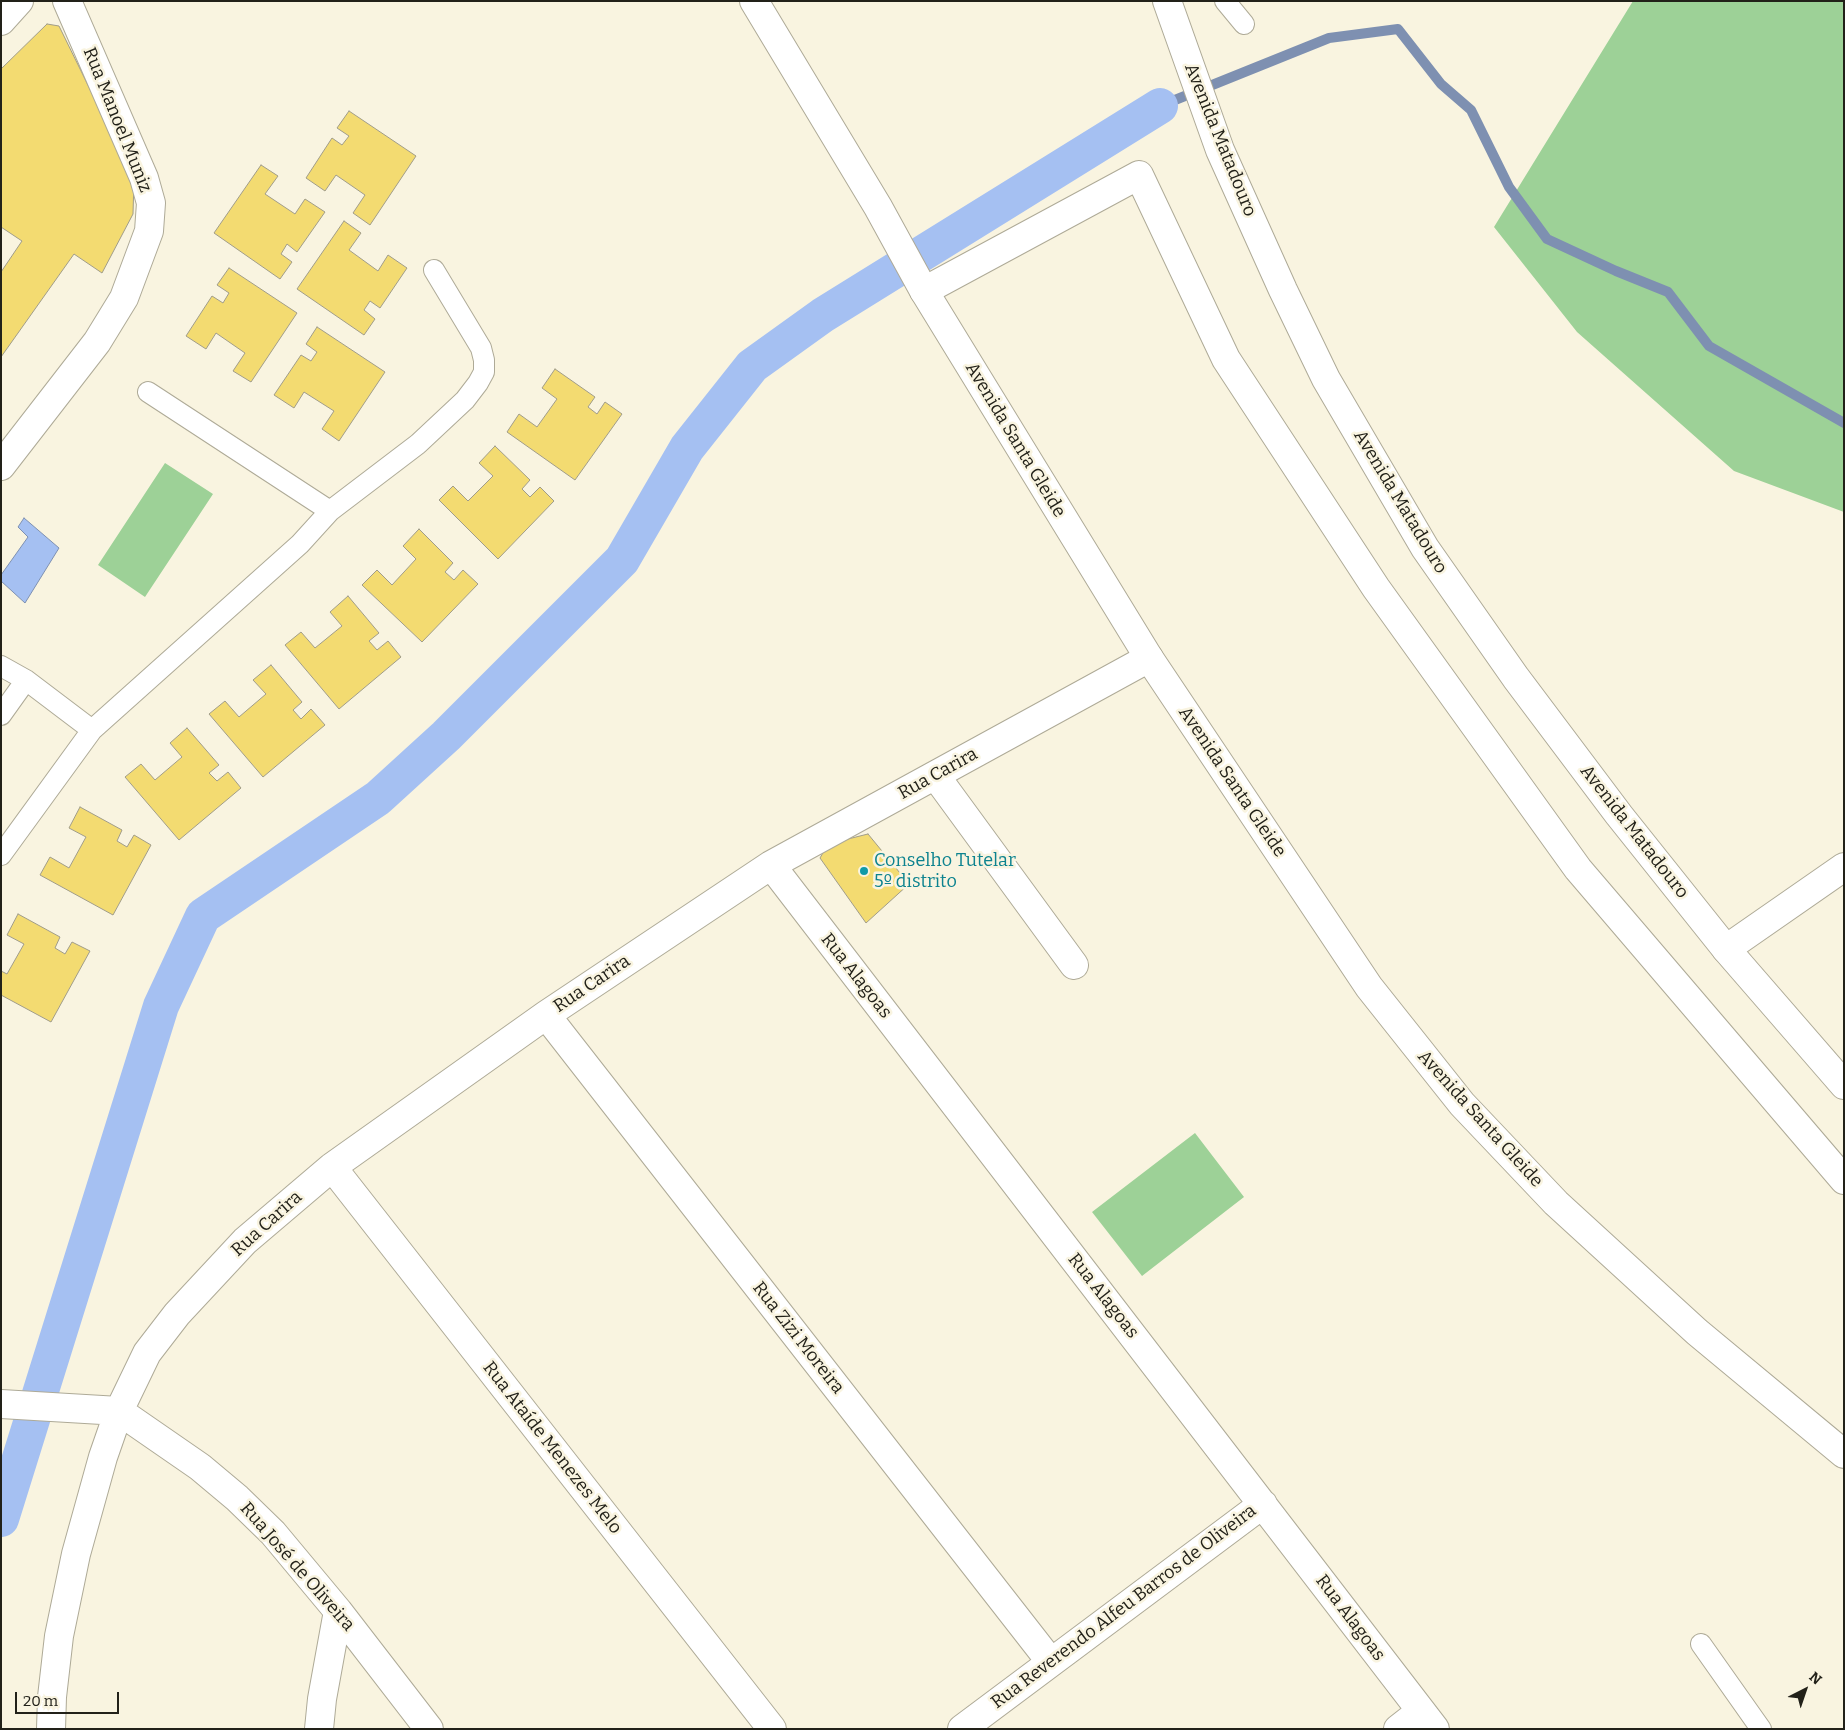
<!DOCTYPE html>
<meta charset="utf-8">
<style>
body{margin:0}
#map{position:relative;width:1845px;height:1730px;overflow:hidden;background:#f9f4e0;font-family:Bitter,serif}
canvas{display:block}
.frame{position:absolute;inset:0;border:2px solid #222119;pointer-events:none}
.north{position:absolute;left:1780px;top:1665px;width:50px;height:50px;-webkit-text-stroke:4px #f9f4e0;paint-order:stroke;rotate:41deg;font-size:14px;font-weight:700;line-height:20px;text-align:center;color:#222119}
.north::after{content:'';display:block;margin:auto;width:18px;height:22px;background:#222119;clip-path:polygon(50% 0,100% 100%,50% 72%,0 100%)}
.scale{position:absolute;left:15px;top:1692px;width:104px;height:22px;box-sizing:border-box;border:2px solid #222119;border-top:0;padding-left:6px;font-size:15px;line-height:18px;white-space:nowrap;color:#222119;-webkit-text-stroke:4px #f9f4e0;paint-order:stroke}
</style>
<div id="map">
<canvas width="1845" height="1730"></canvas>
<div class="frame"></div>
<div class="north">N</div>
<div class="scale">20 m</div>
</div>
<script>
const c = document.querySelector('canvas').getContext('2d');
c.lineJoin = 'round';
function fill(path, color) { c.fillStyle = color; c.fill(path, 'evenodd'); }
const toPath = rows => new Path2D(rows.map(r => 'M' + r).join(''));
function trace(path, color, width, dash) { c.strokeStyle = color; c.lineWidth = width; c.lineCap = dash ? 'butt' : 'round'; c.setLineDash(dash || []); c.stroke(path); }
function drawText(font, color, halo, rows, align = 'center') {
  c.font = font + ' Bitter,serif'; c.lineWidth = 5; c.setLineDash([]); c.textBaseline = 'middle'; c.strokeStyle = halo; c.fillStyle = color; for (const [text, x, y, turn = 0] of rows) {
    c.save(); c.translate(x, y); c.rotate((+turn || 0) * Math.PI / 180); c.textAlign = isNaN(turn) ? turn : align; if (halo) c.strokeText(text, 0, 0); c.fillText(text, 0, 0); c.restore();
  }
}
const green = toPath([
 [1633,1,1844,1,1844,512,1734,471,1577,332,1494,227],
 [165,463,213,494,145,597,98,565],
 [1195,1133,1244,1197,1142,1276,1092,1212]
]);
const water = toPath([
 [24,518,59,548,25,603,1,581,1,575,28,537,18,527,24,518]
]);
const stream = toPath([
 [1160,106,1329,38,1398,29,1441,84,1471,110,1509,187,1547,239,1616,271,1668,292,1709,346,1844,423]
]);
const canal = toPath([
 [1,1519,161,1006,203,916,378,798,446,736,622,560,687,448,752,366,823,315,1160,106]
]);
const building = toPath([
 [47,24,59,26,134,179,133,214,102,273,74,254,1,357,1,69,47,24],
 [349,111,416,156,370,225,353,213,365,195,336,175,325,191,306,178,332,138,342,145,349,136,337,128,349,111],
 [261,165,278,176,265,194,295,214,305,199,325,212,297,252,287,244,281,254,292,262,280,279,214,233,261,165],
 [344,221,361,233,349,250,378,271,388,255,407,268,380,308,370,301,364,310,375,319,364,335,297,289,344,221],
 [1,227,22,241,1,272,1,227],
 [229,268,297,313,251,382,233,371,245,353,216,333,206,349,186,336,212,296,223,303,229,293,217,285,229,268],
 [317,327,385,372,339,441,322,429,334,411,304,392,294,408,274,395,301,355,311,361,317,352,306,344,317,327],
 [555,369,595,397,588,407,597,414,605,402,622,414,575,480,507,432,519,414,537,427,557,399,542,388,555,369],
 [495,446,530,480,522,489,530,497,540,487,554,501,498,559,439,500,453,486,468,501,493,476,479,463,495,446],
 [419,529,453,563,445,572,454,580,463,570,478,584,422,642,362,585,377,570,392,585,416,559,403,546,419,529],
 [348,596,379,633,369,641,377,650,388,641,401,657,339,709,285,645,301,632,315,648,342,626,330,612,348,596],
 [271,665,302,702,293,710,301,719,311,709,325,725,263,777,209,714,225,701,239,717,266,694,253,680,271,665],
 [187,728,219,765,209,773,217,781,228,772,241,788,179,840,125,777,141,764,155,780,182,757,170,743,187,728],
 [80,807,122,830,117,841,127,847,134,835,151,845,113,915,40,875,50,857,69,868,86,837,69,828,80,807],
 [868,834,909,884,866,923,820,858,828,844,868,834],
 [18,914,60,937,55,948,65,954,72,942,90,951,51,1022,1,995,1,971,7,974,24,944,7,935,18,914]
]);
const service = toPath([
 [1225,1,1244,24],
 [148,392,330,511],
 [1,666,26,680,92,730,300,544,330,511,418,444,465,400,478,383,484,372,484,360,481,348,434,270],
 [1,715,26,680],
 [1,855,92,730],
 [1701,1644,1761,1729]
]);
const minor = toPath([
 [1,21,19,1],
 [924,291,1139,175,1226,359,1376,588,1578,869,1844,1180],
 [1,466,97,342,124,298,149,231,151,203,144,178,67,1],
 [935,775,1074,965],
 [771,865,1435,1729],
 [1726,949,1844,867],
 [546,1015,1050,1661],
 [332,1167,772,1729],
 [1,1404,119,1411],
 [119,1411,200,1467,237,1498,273,1533,338,1611,429,1729],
 [51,1729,52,1697,59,1636,76,1554,103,1457,119,1411,147,1353,177,1314,245,1241,332,1167,546,1015,771,865,1149,658],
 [319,1729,322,1699,338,1611],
 [962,1729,1263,1504],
 [1398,1729,1421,1711]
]);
const primary = toPath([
 [754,1,878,207,924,291,1149,658,1369,987,1462,1104,1556,1203,1697,1332,1844,1454],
 [1167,1,1220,150,1283,290,1326,379,1425,548,1516,678,1619,815,1726,949,1844,1085]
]);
const markers = [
 [864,871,5,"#0f9aa8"]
];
const streetNames = [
 ["Rua Manoel Muniz",117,120,68],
 ["Avenida Matadouro",1220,140,68],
 ["Avenida Santa Gleide",1015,440,59],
 ["Avenida Matadouro",1400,502,59],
 ["Rua Carira",938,774,-29],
 ["Avenida Santa Gleide",1232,782,56],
 ["Avenida Matadouro",1634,832,52],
 ["Rua Alagoas",856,976,52],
 ["Rua Carira",592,984,-34],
 ["Avenida Santa Gleide",1480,1119,48],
 ["Rua Carira",267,1224,-42],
 ["Rua Alagoas",1103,1296,52],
 ["Rua Zizi Moreira",798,1338,52],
 ["Rua Ataíde Menezes Melo",552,1448,52],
 ["Rua José de Oliveira",297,1567,49],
 ["Rua Reverendo Alfeu Barros de Oliveira",1124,1607,-37],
 ["Rua Alagoas",1350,1618,53]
];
const cultureNames = [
 ["Conselho Tutelar",874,861],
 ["5º distrito",874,882]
];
fill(green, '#9dd197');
fill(water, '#a5c0f2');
trace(water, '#7e90b1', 1);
trace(stream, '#7e90b1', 10);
trace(canal, '#a5c0f2', 36);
fill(building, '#f3db71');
trace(building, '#a09c89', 1);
trace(service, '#aeaa97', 22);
trace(minor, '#aeaa97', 30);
trace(primary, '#aeaa97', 30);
trace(service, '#fff', 20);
trace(minor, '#fff', 28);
trace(primary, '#fff', 28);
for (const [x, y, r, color] of markers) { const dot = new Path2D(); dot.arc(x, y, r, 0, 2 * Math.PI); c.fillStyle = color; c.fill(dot); trace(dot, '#f9f4e0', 2); }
drawText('18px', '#222119', '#f9f4e0', streetNames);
drawText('18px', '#0d838f', '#f9f4e0', cultureNames, 'left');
</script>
